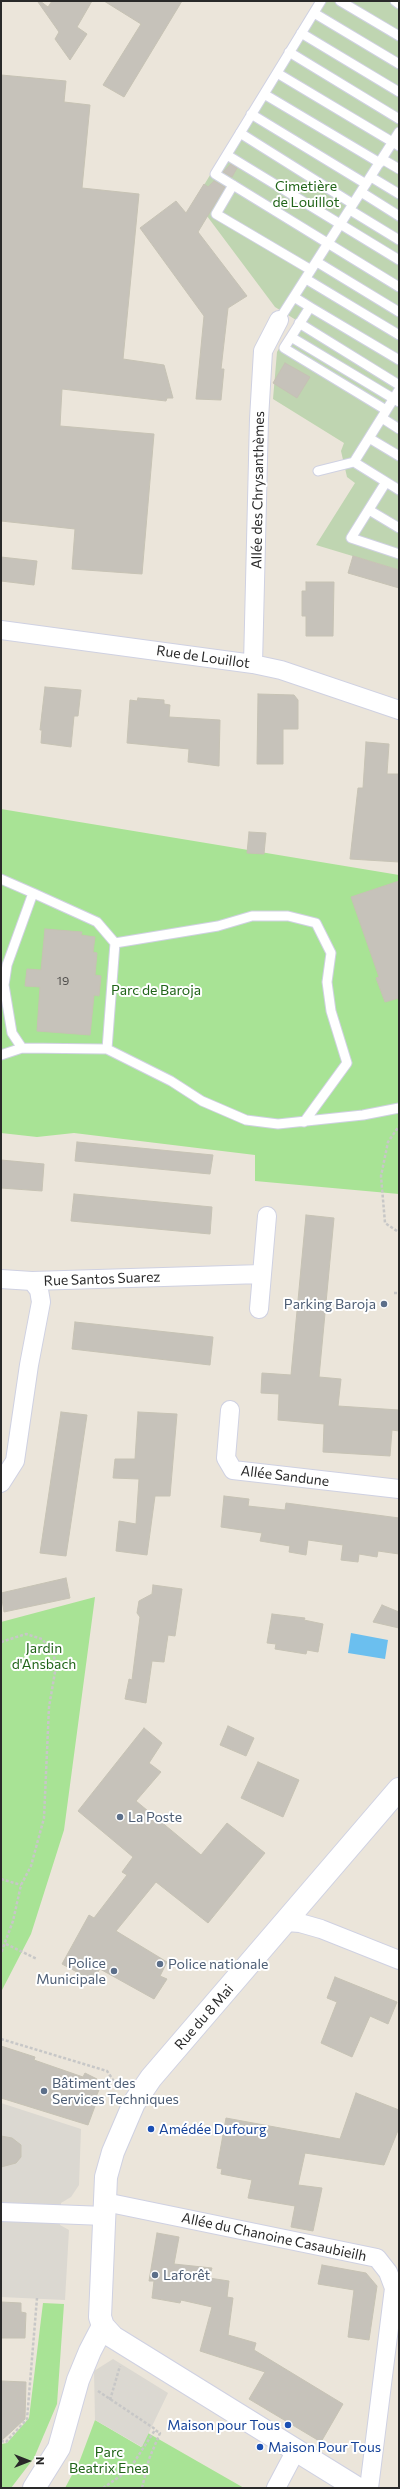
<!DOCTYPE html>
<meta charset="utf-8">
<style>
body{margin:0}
#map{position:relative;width:400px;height:2489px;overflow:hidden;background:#ebe5da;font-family:Commissioner,sans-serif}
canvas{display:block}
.frame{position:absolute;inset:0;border:2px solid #292929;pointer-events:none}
.north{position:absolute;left:8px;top:2441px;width:40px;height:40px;-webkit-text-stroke:3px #fff;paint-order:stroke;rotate:90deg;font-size:11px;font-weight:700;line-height:16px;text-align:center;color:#292929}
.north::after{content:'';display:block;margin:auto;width:14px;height:18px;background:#292929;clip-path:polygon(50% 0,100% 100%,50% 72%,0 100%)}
</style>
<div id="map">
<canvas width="400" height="2489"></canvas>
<div class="frame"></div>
<div class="north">N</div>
</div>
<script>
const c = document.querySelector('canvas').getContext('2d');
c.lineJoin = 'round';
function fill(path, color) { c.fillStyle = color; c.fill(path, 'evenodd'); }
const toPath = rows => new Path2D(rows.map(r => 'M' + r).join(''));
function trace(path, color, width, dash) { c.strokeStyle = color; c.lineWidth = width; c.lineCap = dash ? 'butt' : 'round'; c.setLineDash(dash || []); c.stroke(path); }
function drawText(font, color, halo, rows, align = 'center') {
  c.font = font + ' Commissioner,sans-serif'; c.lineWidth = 4; c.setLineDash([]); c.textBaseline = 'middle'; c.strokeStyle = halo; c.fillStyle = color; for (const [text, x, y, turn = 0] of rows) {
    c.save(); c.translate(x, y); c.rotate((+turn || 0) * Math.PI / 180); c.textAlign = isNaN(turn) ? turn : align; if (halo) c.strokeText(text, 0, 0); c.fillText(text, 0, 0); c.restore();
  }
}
const green = toPath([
 [1,809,399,875,399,1194,255,1181,255,1155,74,1133,37,1137,1,1133],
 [95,1597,64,1830,31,1934,1,1992,1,1622],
 [43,2303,64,2304,57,2404,34,2458,11,2488,1,2488,1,2444,7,2443,29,2418],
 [95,2420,141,2447,148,2433,244,2488,65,2488,80,2460]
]);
const cemetery = toPath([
 [315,1,399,1,399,570,316,545,355,483,347,477,341,451,344,443,273,399,277,352,296,320,275,307,195,200]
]);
const plaza = toPath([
 [1,2103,81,2129,79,2185,71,2197,61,2203,60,2225,69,2230,65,2300,1,2297],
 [113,2359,168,2393,142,2447,95,2420,94,2371]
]);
const water = toPath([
 [351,1633,388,1640,385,1659,348,1653]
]);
const building = toPath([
 [40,1,48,7,52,1,92,1,77,27,87,34,70,60,55,39,59,32,38,2,40,1],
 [104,1,182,1,124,97,103,85,141,24,104,1],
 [1,75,66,81,64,102,90,105,82,188,139,194,123,359,164,365,173,398,167,398,166,401,62,389,60,426,154,434,142,574,72,569,75,529,1,521,1,75],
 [231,164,237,168,232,177,223,172,231,164],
 [214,181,225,187,198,232,247,296,228,308,221,369,224,369,221,400,196,399,204,316,140,228,176,201,186,213,204,184,208,187,214,181],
 [285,363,310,377,297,398,273,383,285,363],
 [353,556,399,570,399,588,348,573,353,556],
 [1,557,37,561,34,585,1,581,1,557],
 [306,582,334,582,333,636,306,636,306,616,302,616,302,591,306,591,306,582],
 [45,687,81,690,78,716,74,716,71,747,41,743,42,730,40,730,45,687],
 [258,694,294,695,298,700,298,729,283,729,283,764,257,764,258,694],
 [138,698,164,700,164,704,170,705,169,717,220,720,219,766,188,762,189,749,127,743,130,700,137,701,138,698],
 [366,742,389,744,387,774,399,774,399,862,350,859,358,788,363,788,366,742],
 [249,832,266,833,264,854,247,853,249,832],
 [399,881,399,998,385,1002,376,978,379,977,351,897,399,881],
 [45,929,82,932,81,935,95,937,93,952,97,953,95,975,101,976,99,996,94,995,90,1035,37,1031,40,987,25,986,27,969,41,970,45,929],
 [77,1142,213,1155,210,1174,75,1161,77,1142],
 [1,1160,44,1164,42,1191,1,1188,1,1160],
 [74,1194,212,1207,210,1234,71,1221,74,1194],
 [306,1215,334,1218,319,1377,341,1379,338,1406,399,1410,399,1431,392,1430,390,1456,323,1452,324,1424,278,1420,279,1394,261,1393,262,1373,291,1375,306,1215],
 [75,1322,213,1337,210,1365,72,1349,75,1322],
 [61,1412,87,1415,66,1556,40,1553,61,1412],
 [138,1412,177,1414,170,1496,155,1496,147,1555,116,1551,119,1521,136,1524,139,1479,113,1478,115,1459,135,1459,138,1412],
 [224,1496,249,1499,248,1506,285,1510,286,1503,399,1518,399,1554,378,1551,377,1557,359,1554,358,1562,341,1560,343,1545,308,1540,306,1555,289,1552,290,1546,260,1541,262,1533,221,1527,224,1496],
 [66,1578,70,1598,4,1612,1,1593,66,1578],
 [153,1585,182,1589,175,1636,168,1635,164,1662,152,1661,146,1703,125,1699,129,1679,132,1680,140,1617,137,1613,139,1601,152,1594,153,1585],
 [382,1605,399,1612,399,1628,373,1622,382,1605],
 [272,1614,305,1618,304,1620,323,1624,318,1652,307,1650,306,1654,275,1649,276,1644,267,1643,272,1614],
 [228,1726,254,1738,246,1756,220,1745,228,1726],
 [144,1728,162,1743,149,1763,161,1772,136,1801,201,1855,227,1823,265,1853,208,1923,156,1882,116,1931,167,1962,160,1976,167,1979,154,1999,100,1969,92,1980,62,1964,89,1915,94,1918,127,1875,122,1872,133,1857,78,1811,144,1728],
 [258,1762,299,1780,283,1817,241,1798,258,1762],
 [335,1977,397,2002,388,2024,370,2016,352,2057,321,2043,337,2002,327,1998,335,1977],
 [1,2046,35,2057,34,2060,83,2077,85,2073,97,2079,101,2085,96,2097,98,2098,88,2125,1,2098,1,2046],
 [356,2093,399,2110,399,2128,384,2165,305,2153,298,2185,322,2188,313,2231,291,2227,295,2206,248,2198,252,2180,221,2174,222,2169,217,2168,226,2118,340,2139,356,2093],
 [1,2136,12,2138,21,2145,21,2157,16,2163,1,2167,1,2136],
 [157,2233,179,2237,174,2264,212,2268,209,2278,229,2281,227,2297,233,2298,228,2335,256,2343,254,2350,343,2404,321,2442,249,2399,265,2372,200,2351,212,2307,181,2300,180,2303,152,2298,154,2281,149,2281,157,2233],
 [322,2265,366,2273,377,2286,369,2340,348,2337,354,2290,318,2284,322,2265],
 [1,2302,21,2303,21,2312,26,2313,25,2338,1,2338,1,2302],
 [1,2381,26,2382,25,2419,1,2441,1,2381]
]);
const path = toPath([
 [397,1231,385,1223,381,1176,388,1142,399,1126],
 [394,1293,399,1293],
 [1,1642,26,1634,42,1639,54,1653,55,1672,49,1707,44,1818,31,1866,21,1885,13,1921,1,1953],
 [1,1879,21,1885],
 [6,1944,37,1959],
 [1,2039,107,2071,115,2083],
 [98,2391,155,2429],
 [110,2400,120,2366],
 [1,2441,6,2442,27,2419,37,2298],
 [103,2488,129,2470,155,2430,160,2433,149,2459,142,2488]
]);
const service = toPath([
 [321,1,215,174,399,287],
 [340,1,399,36],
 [395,1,399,4],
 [314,13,399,64],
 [301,33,399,92],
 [289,52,399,119],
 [277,73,399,146],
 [264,94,380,163],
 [251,114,366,184],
 [240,133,353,204],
 [227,155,399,260],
 [382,159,399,169],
 [371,177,399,194],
 [233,185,216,214,311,270],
 [361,192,399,216],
 [350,210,399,240],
 [317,262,399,312],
 [306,279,399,335],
 [310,307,399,360],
 [279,320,399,132],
 [299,323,399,385],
 [291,337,310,307,294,297],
 [399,390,354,462,399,490],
 [386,410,284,348,291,337,399,402],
 [382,418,399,429],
 [369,438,399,456],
 [318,471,354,462],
 [386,482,351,538,399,554],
 [369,510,399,528],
 [1,879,33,893],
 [115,943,97,922,33,893,7,965,4,985,12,1033,22,1048,107,1049,171,1081,202,1101,246,1120,278,1124,363,1115,399,1108],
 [107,1049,115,943,218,926,252,916,288,916,316,923,331,953,327,982,331,1011,347,1063,304,1122],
 [1,1055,22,1048]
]);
const minor = toPath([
 [1,630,253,664,281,670,399,710],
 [253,664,259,419,263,351,279,320],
 [1,1279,32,1281,262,1274],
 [259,1309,267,1216],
 [230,1410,226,1458,233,1470,399,1489],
 [1,1483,15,1461,29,1365,41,1302,39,1290,32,1281],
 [286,1922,300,1923,321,1929,399,1960],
 [105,2202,377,2258,388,2272,394,2288,369,2488],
 [1,2212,105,2216],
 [276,2488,295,2452]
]);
const tertiary = toPath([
 [34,2488,59,2448,78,2380,90,2351,103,2326],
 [357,2488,113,2337,103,2326,100,2317,106,2177,113,2152,134,2103,151,2078,399,1789]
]);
const markers = [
 [384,1304,4,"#5c6f8a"],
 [120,1817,4,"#5c6f8a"],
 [160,1964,4,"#5c6f8a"],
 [114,1971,4,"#5c6f8a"],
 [44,2091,4,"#5c6f8a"],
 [151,2129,4,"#1a4fb4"],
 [155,2275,4,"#5c6f8a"],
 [288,2425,4,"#1a4fb4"],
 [260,2447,4,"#1a4fb4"]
];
const numberNames = [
 ["19",63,981]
];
const parkNames = [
 ["Cimetière",306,186],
 ["de Louillot",306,202],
 ["Parc de Baroja",156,990],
 ["Jardin",44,1648],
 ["d'Ansbach",44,1664],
 ["Parc",109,2452],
 ["Beatrix Enea",109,2468]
];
const streetNames = [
 ["Allée des Chrysanthèmes",258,490,-89],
 ["Rue de Louillot",203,657,8],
 ["Rue Santos Suarez",102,1279,-2],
 ["Allée Sandune",285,1476,7],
 ["Rue du 8 Mai",204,2017,-49],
 ["Allée du Chanoine Casaubieilh",274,2237,12]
];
const serviceNames = [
 ["Parking Baroja",376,1304,"right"],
 ["La Poste",128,1817],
 ["Police",106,1963,"right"],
 ["Municipale",106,1979,"right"],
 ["Police nationale",168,1964],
 ["Bâtiment des",52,2083],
 ["Services Techniques",52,2099],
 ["Laforêt",163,2275]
];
const transitNames = [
 ["Amédée Dufourg",159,2129],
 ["Maison pour Tous",280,2425,"right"],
 ["Maison Pour Tous",268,2447]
];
fill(green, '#a8e395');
fill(cemetery, '#bfd5b1');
fill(plaza, '#dbd8d1');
fill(water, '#6bbfef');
fill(building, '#c6c2ba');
trace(building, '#c6c2b4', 1);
trace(service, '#cfd1e2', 11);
trace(minor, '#cfd1e2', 20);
trace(tertiary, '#cfd1e2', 24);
trace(path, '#c7c7c7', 2.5, [3, 2]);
trace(service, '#fff', 9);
trace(minor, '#fff', 18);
trace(tertiary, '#fff', 22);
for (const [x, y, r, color] of markers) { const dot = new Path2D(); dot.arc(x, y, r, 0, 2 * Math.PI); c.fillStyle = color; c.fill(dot); trace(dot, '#fff', 1.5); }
drawText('12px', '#504f4d', null, numberNames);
drawText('14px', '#216519', '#fff', parkNames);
drawText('14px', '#292929', '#fff', streetNames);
drawText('14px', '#4e5e75', '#fff', serviceNames, 'left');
drawText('14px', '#164399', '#fff', transitNames, 'left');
</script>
